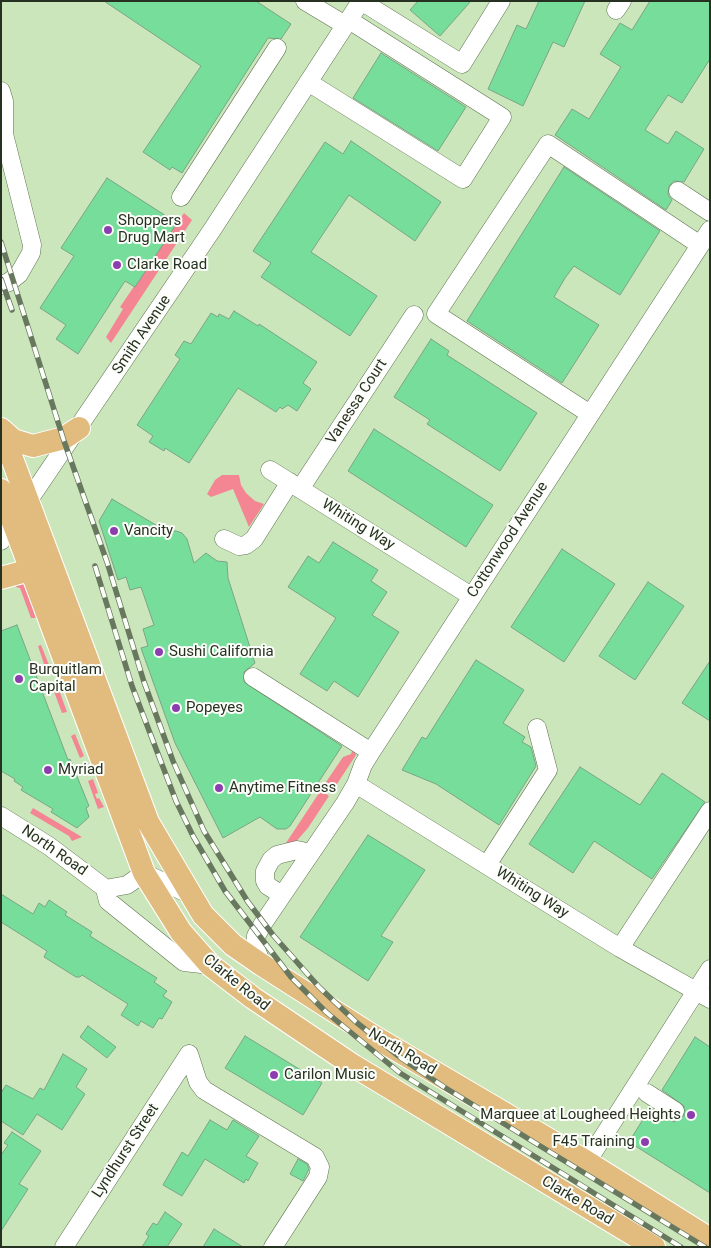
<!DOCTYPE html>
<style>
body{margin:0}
#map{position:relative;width:711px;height:1248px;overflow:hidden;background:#cce6bc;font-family:Roboto,sans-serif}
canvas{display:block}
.frame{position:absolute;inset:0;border:2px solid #273121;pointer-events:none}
</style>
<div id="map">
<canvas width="711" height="1248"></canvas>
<div class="frame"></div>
</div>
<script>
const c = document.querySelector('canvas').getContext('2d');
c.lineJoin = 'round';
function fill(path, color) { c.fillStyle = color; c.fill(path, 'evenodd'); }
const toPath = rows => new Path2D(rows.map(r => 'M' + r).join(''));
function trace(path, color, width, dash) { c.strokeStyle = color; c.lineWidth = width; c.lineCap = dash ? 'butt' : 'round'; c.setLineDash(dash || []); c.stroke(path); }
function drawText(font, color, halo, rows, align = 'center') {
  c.font = font + ' Roboto,sans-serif'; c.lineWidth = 4; c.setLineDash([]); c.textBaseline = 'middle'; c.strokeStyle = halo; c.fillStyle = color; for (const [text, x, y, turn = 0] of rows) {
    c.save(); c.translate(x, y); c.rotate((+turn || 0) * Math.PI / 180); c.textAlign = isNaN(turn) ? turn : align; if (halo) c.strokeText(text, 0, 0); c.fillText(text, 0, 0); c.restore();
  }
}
const green = toPath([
 [184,213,192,220,111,343,106,337,123,309,120,307],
 [222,475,239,475,241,485,246,493,255,501,264,504,249,527,233,489,211,497,207,494,215,480],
 [21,583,26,586,36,618,31,618,20,588,16,587,17,584],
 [41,645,49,665,45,667,38,646],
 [58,687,67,712,62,713,53,689],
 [75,734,84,756,80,758,71,736],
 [353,749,356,755,333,790,324,785,343,757,351,754],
 [93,779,98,793,95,794,97,799,99,798,104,807,98,809,88,781],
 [321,790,329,796,308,828,294,844,284,846],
 [33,808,82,837,72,841,69,836,30,813]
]);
const building = toPath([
 [104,1,256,1,291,24,281,39,268,38,182,173,172,167,170,170,143,152,201,66,104,1],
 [418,1,471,1,440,36,410,10,418,1],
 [539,1,585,1,564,47,553,42,523,106,488,89,517,25,526,29,539,1],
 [650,1,710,1,710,59,682,103,668,95,645,130,668,144,676,131,704,149,684,182,674,181,669,186,668,195,672,200,666,210,555,135,572,109,589,119,621,67,600,54,620,23,632,30,650,1],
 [381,53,466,107,438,151,353,98,381,53],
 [351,141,441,202,415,241,349,195,311,252,377,296,350,336,261,277,271,263,253,251,325,142,343,154,351,141],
 [564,167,660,231,620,295,574,266,565,278,554,297,599,325,562,383,467,321,564,167],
 [107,178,177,223,135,287,125,281,78,354,56,339,66,325,40,308,74,256,61,248,107,178],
 [234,311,258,326,259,324,317,362,303,383,311,389,297,411,288,405,282,409,280,407,276,412,238,388,189,463,165,448,164,451,149,442,153,436,137,425,180,359,175,355,184,341,191,344,211,313,218,317,219,314,229,319,234,311],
 [431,339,449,351,447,355,537,413,500,471,427,424,430,420,394,397,431,339],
 [374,429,493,505,466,547,348,471,374,429],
 [112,499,166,531,176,531,182,533,187,539,194,563,206,553,217,561,227,562,228,578,255,663,244,672,244,682,342,746,290,826,286,829,277,829,260,817,223,838,216,824,175,743,141,648,148,646,143,629,154,625,141,587,130,590,126,577,118,580,99,521,112,499],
 [333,542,378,570,371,581,387,592,372,615,399,632,358,697,334,681,327,691,300,674,336,618,288,587,308,556,319,563,333,542],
 [562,549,615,584,564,662,511,627,562,549],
 [648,582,684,606,635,680,599,656,648,582],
 [17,625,68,760,70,759,89,806,86,808,89,817,77,828,51,812,53,809,21,790,23,787,14,781,15,779,1,771,1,631,17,625],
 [476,660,524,690,503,723,525,737,522,742,531,747,536,766,499,825,436,784,402,770,422,737,426,739,476,660],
 [710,661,710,721,682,703,710,661],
 [580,767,640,805,662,773,705,802,652,879,594,841,573,873,529,844,580,767],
 [368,835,425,870,381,936,393,942,368,981,300,937,368,835],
 [1,894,33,914,39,903,45,907,49,900,67,912,65,915,92,932,90,936,157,978,154,982,167,991,163,996,172,1002,162,1019,159,1018,153,1028,141,1021,138,1026,121,1015,128,1004,82,975,80,977,76,977,44,957,47,951,1,922,1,894],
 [88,1026,116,1047,107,1058,80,1037,88,1026],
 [245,1036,322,1083,303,1115,225,1068,245,1036],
 [695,1037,710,1047,710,1193,629,1142,650,1108,674,1122,684,1116,684,1106,662,1090,695,1037],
 [63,1054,87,1069,76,1087,85,1094,62,1130,37,1114,23,1135,1,1121,1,1093,6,1085,33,1099,40,1088,44,1090,63,1054],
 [210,1120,227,1130,233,1120,259,1136,246,1156,258,1163,248,1181,246,1179,244,1183,205,1159,182,1196,163,1185,182,1152,188,1156,210,1120],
 [12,1132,41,1151,19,1184,28,1189,1,1231,1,1155,8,1145,4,1143,12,1132],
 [298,1159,307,1164,309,1169,303,1181,290,1174,298,1159],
 [165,1212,182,1224,167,1247,142,1247,149,1236,146,1234,153,1223,157,1225,165,1212],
 [214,1229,243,1247,203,1247,214,1229]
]);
const minor = toPath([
 [305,1,345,25],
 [361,1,462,64,501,1],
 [616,10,622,1],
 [308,82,463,179,502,117,349,20],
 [1,91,4,101,4,134,32,245,31,253,19,274,9,282,1,285],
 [678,191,710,212],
 [181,197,277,48],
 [590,414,436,314,548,144,700,245],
 [270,470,471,596],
 [300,489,414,315],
 [224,539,239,546,246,545,254,539,290,482],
 [1,541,212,230,361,1],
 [253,677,371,752],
 [356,784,620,948,710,999],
 [1,816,49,846,102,886,105,889,108,901,184,962,210,965],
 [487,865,548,770,537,728],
 [105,889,127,885,144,873,189,894],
 [282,895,268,886,265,881,265,871,271,860,277,855,297,850,311,853],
 [620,948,710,811],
 [262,965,255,946,256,936,264,922,345,803,356,784,363,765,371,752,710,230],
 [189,1054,198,1082,204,1090,315,1157,320,1167,318,1177,273,1247],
 [647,1093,675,1111],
 [587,1162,710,969],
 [64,1247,189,1054]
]);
const major = toPath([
 [1,429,148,822,203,915,233,945,262,965,373,1036,587,1162,710,1239],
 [2,430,13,440,33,446,64,438,79,428],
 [1,490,144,873,181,932,210,965,253,998,354,1066,654,1247],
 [1,578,30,570]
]);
const rail = toPath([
 [1,242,64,441,107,562,144,682,173,761,204,831,248,902,273,935,319,987,356,1022,401,1058,444,1087,705,1247],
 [1,279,12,310],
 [95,566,132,686,176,801,193,836,225,891,291,977,326,1012,400,1073,681,1247]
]);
const markers = [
 [108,230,5,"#8c3eaf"],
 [117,265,5,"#8c3eaf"],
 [114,531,5,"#8c3eaf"],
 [159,652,5,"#8c3eaf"],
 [19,679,5,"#8c3eaf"],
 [176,708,5,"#8c3eaf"],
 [48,770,5,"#8c3eaf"],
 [219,788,5,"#8c3eaf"],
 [274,1075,5,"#8c3eaf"],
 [691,1115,5,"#8c3eaf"],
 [645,1142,5,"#8c3eaf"]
];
const poiNames = [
 ["Shoppers",118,221],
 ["Drug Mart",118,238],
 ["Clarke Road",127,265],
 ["Vancity",124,531],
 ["Sushi California",169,652],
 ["Burquitlam",29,670],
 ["Capital",29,687],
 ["Popeyes",186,708],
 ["Myriad",58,770],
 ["Anytime Fitness",229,788],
 ["Carilon Music",284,1075],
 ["Marquee at Lougheed Heights",681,1115,"right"],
 ["F45 Training",635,1142,"right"]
];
const streetNames = [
 ["Smith Avenue",142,335,-56],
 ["Vanessa Court",357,402,-57],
 ["Whiting Way",358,525,32],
 ["Cottonwood Avenue",508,540,-57],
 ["North Road",54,851,35],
 ["Whiting Way",532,893,32],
 ["Clarke Road",236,983,39],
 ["North Road",402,1052,31],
 ["Lyndhurst Street",126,1151,-57],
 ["Clarke Road",577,1201,31]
];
fill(green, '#f38692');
fill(building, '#77dd9b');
trace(building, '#7aa487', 1);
trace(minor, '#5d744f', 19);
trace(major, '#fff', 24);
trace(minor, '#fff', 18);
trace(major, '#e2bc7f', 22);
trace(rail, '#68785e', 5.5);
trace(rail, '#fcfefa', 4, [11]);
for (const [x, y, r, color] of markers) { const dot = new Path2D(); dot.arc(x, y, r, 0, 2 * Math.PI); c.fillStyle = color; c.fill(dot); trace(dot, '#fcfefa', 2); }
drawText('15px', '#273121', '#fcfefa', poiNames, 'left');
drawText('15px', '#273121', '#fcfefa', streetNames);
</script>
